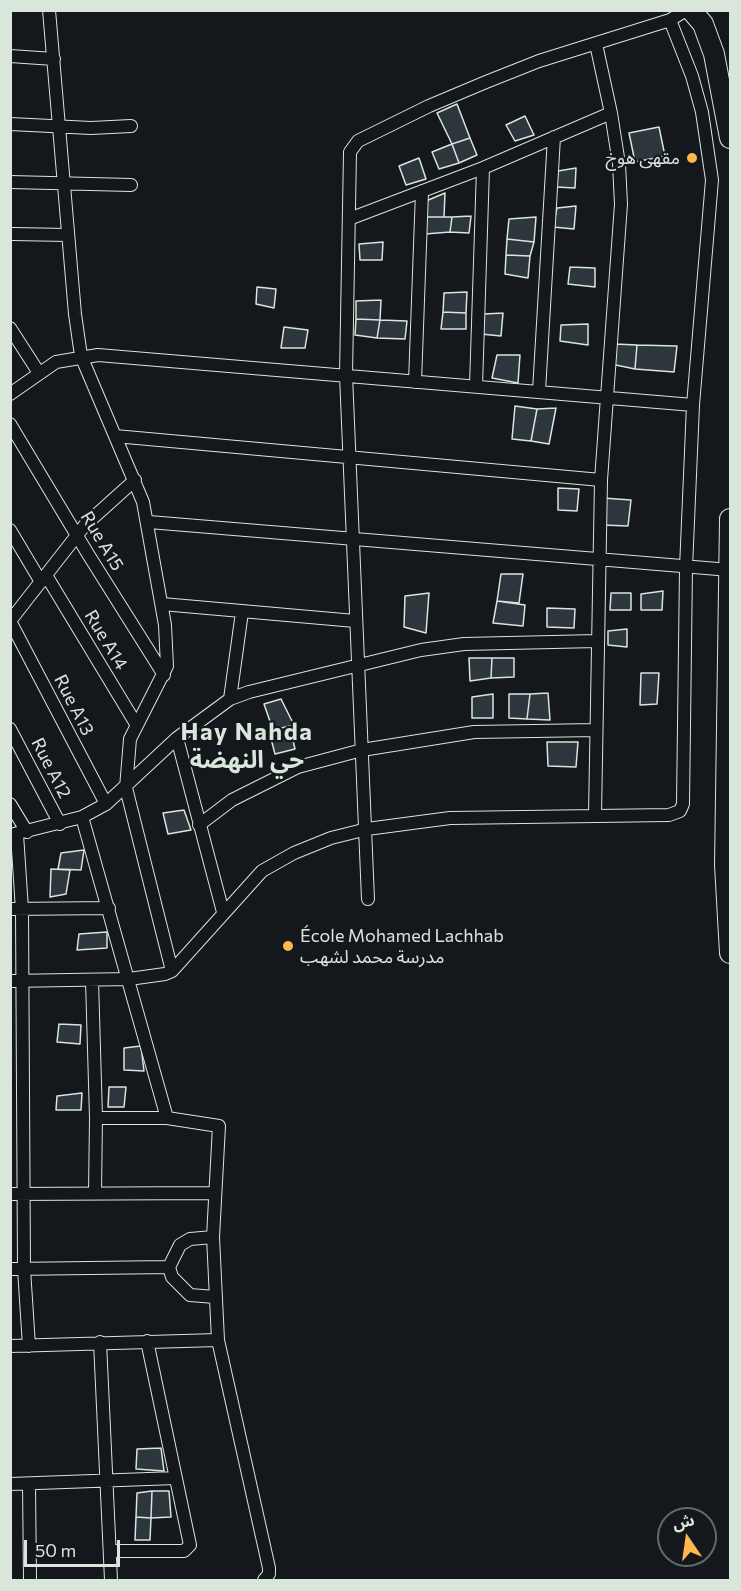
<!DOCTYPE html>
<meta charset="utf-8">
<style>
body{margin:0}
#map{position:relative;width:741px;height:1591px;overflow:hidden;background:#14181c;font-family:Commissioner,"Noto Sans Arabic",sans-serif}
canvas{display:block}
.frame{position:absolute;inset:0;border:12px solid #d8e6dc;pointer-events:none}
.north{position:absolute;left:657px;top:1507px;width:60px;height:60px;box-sizing:border-box;background:#14181c;border:2px solid #626a69;border-radius:50%;rotate:347deg;font-size:16px;font-weight:700;line-height:24px;text-align:center;color:#d8e6dc}
.north::after{content:'';display:block;margin:auto;width:21px;height:27px;background:#ffb74d;clip-path:polygon(50% 0,100% 100%,50% 72%,0 100%)}
.scale{position:absolute;left:24px;top:1540px;width:96px;height:27px;box-sizing:border-box;border:3px solid #d8e6dc;border-top:0;padding-left:8px;font-size:18px;line-height:21px;white-space:nowrap;color:#d8e6dc;-webkit-text-stroke:4px #14181c;paint-order:stroke}
</style>
<div id="map">
<canvas width="741" height="1591"></canvas>
<div class="frame"></div>
<div class="north">ش</div>
<div class="scale">50 m</div>
</div>
<script>
const c = document.querySelector('canvas').getContext('2d');
c.lineJoin = 'round';
function fill(path, color) { c.fillStyle = color; c.fill(path, 'evenodd'); }
const toPath = rows => new Path2D(rows.map(r => 'M' + r).join(''));
function trace(path, color, width, dash) { c.strokeStyle = color; c.lineWidth = width; c.lineCap = dash ? 'butt' : 'round'; c.setLineDash(dash || []); c.stroke(path); }
function drawText(font, color, halo, rows, align = 'center') {
  c.font = font + ' Commissioner,"Noto Sans Arabic",sans-serif'; c.lineWidth = 4.5; c.setLineDash([]); c.textBaseline = 'middle'; c.strokeStyle = halo; c.fillStyle = color; for (const [text, x, y, turn = 0] of rows) {
    c.save(); c.translate(x, y); c.rotate((+turn || 0) * Math.PI / 180); c.textAlign = isNaN(turn) ? turn : align; if (halo) c.strokeText(text, 0, 0); c.fillText(text, 0, 0); c.restore();
  }
}
const building = toPath([
 [457,104,470,138,452,144,437,113,457,104],
 [525,116,534,135,515,141,506,125,525,116],
 [659,127,665,156,635,162,629,133,659,127],
 [470,138,477,155,459,163,452,144,470,138],
 [452,144,459,163,439,169,432,152,452,144],
 [419,158,426,179,406,185,399,166,419,158],
 [576,168,575,188,556,187,558,171,576,168],
 [445,193,444,217,426,217,426,201,445,193],
 [576,206,574,229,553,227,557,208,576,206],
 [471,216,469,233,450,232,452,217,471,216],
 [426,217,452,217,450,232,425,234,426,217],
 [536,217,534,242,507,239,509,219,536,217],
 [507,239,534,242,530,256,506,255,507,239],
 [383,242,382,260,360,260,359,244,383,242],
 [506,255,530,256,528,278,505,274,506,255],
 [570,267,595,268,595,287,568,284,570,267],
 [257,287,276,289,274,308,256,304,257,287],
 [467,292,466,313,443,312,444,293,467,292],
 [381,300,380,320,356,319,356,301,381,300],
 [443,312,466,313,466,329,441,329,443,312],
 [503,313,501,336,481,334,484,314,503,313],
 [356,319,380,320,377,338,355,335,356,319],
 [380,320,407,321,405,339,377,338,380,320],
 [588,324,588,345,560,341,561,325,588,324],
 [284,327,308,330,305,348,281,348,284,327],
 [615,344,637,345,635,369,611,364,615,344],
 [637,345,677,346,674,372,635,369,637,345],
 [497,355,520,355,518,383,492,378,497,355],
 [515,406,537,409,531,441,512,439,515,406],
 [556,408,549,444,531,441,537,409,556,408],
 [558,488,579,489,577,511,558,510,558,488],
 [603,498,631,500,628,526,602,525,603,498],
 [501,574,523,574,519,603,497,601,501,574],
 [663,591,662,610,641,610,641,594,663,591],
 [429,593,426,633,404,627,405,596,429,593],
 [611,593,631,593,631,610,610,610,611,593],
 [497,601,525,605,523,626,493,623,497,601],
 [547,608,575,609,574,628,547,627,547,608],
 [627,629,627,647,608,645,608,631,627,629],
 [469,658,492,658,491,678,470,681,469,658],
 [492,658,514,658,514,677,491,678,492,658],
 [641,673,659,673,657,704,640,705,641,673],
 [548,693,550,720,527,719,530,694,548,693],
 [493,694,493,718,472,718,472,697,493,694],
 [509,694,530,694,527,719,509,718,509,694],
 [281,699,294,725,273,730,264,704,281,699],
 [291,731,295,749,275,754,270,735,291,731],
 [547,742,578,742,576,767,548,766,547,742],
 [184,810,191,830,168,834,163,813,184,810],
 [84,850,81,870,58,869,61,853,84,850],
 [51,869,70,870,66,894,50,897,51,869],
 [107,932,107,948,77,950,79,934,107,932],
 [59,1024,81,1025,80,1044,57,1042,59,1024],
 [141,1046,144,1071,124,1070,124,1048,141,1046],
 [109,1087,126,1087,124,1107,108,1107,109,1087],
 [82,1093,81,1110,56,1110,57,1096,82,1093],
 [161,1448,164,1471,136,1469,137,1449,161,1448],
 [152,1491,169,1491,171,1517,151,1518,152,1491],
 [152,1491,151,1518,136,1517,137,1493,152,1491],
 [136,1517,151,1518,150,1540,135,1540,136,1517]
]);
const minor = toPath([
 [49,10,75,314,81,356,143,502,165,625,167,666,130,739,126,788,172,971],
 [10,56,54,59],
 [10,124,91,128,131,126],
 [10,182,131,185],
 [349,219,483,168,611,113],
 [12,234,68,235],
 [10,328,39,373],
 [415,382,422,191],
 [476,386,483,168],
 [539,391,554,137],
 [10,394,56,362,98,355,693,405],
 [10,424,88,554,164,675],
 [115,436,601,480],
 [149,522,730,570],
 [10,530,41,582],
 [46,575,136,724],
 [162,604,355,621],
 [10,621,106,804],
 [10,621,85,525,135,480],
 [230,699,242,612],
 [10,729,60,824],
 [177,738,223,912],
 [10,804,27,832],
 [595,815,601,480,621,204,619,164,611,113,596,44],
 [82,817,167,1118],
 [199,825,232,800,298,767,362,750,474,732,595,730],
 [17,834,22,910,24,1269,29,1346],
 [10,835,82,817,106,804,177,738,230,699,249,692,421,650,464,644,597,641],
 [368,899,346,375,350,152,358,141,429,106,486,82,539,61,670,20,686,10],
 [10,909,109,908],
 [92,980,96,1118,95,1192],
 [10,981,129,979,165,974,172,971,262,871,294,853,331,838,367,829,450,818,669,815,680,811,683,804,686,568,693,405,712,180,702,112,692,76,670,20],
 [96,1118,167,1118,219,1126,213,1237,218,1340,269,1568,269,1574,264,1580],
 [10,1194,215,1193],
 [213,1237,190,1239,180,1245,169,1267,172,1277,190,1295,215,1297],
 [10,1269,169,1267],
 [100,1342,111,1580],
 [10,1346,218,1340],
 [10,1484,176,1478],
 [29,1484,30,1580],
 [110,1551,184,1551,190,1545,147,1341]
]);
const trunk = toPath([
 [691,10,703,24,714,54,730,138],
 [730,519,725,865,730,953]
]);
const markers = [
 [692,158,6,"#ffb74d"],
 [288,946,6,"#ffb74d"]
];
const poiNames = [
 ["مقهى هوخ",680,158],
 ["École Mohamed Lachhab",300,936,"left"],
 ["مدرسة محمد لشهب",300,957,"left"]
];
const streetNames = [
 ["Rue A15",102,541,59],
 ["Rue A14",106,640,59],
 ["Rue A13",74,705,63],
 ["Rue A12",51,768,63]
];
const districtNames = [
 ["Hay Nahda",247,732],
 ["حي النهضة",247,760]
];
fill(building, '#2c363c');
trace(building, '#d8e6dc', 1.5);
trace(minor, '#d8e6dc', 14);
trace(trunk, '#d8e6dc', 22);
trace(minor, '#14181c', 12);
trace(trunk, '#14181c', 20);
for (const [x, y, r, color] of markers) { const dot = new Path2D(); dot.arc(x, y, r, 0, 2 * Math.PI); c.fillStyle = color; c.fill(dot); trace(dot, '#14181c', 2); }
drawText('18px', '#d8e6dc', '#14181c', poiNames, 'right');
drawText('18px', '#d8e6dc', '#14181c', streetNames);
c.letterSpacing = '1.5px';
drawText('bold 24px', '#d8e6dc', '#14181c', districtNames);
c.letterSpacing = '0px';
</script>
